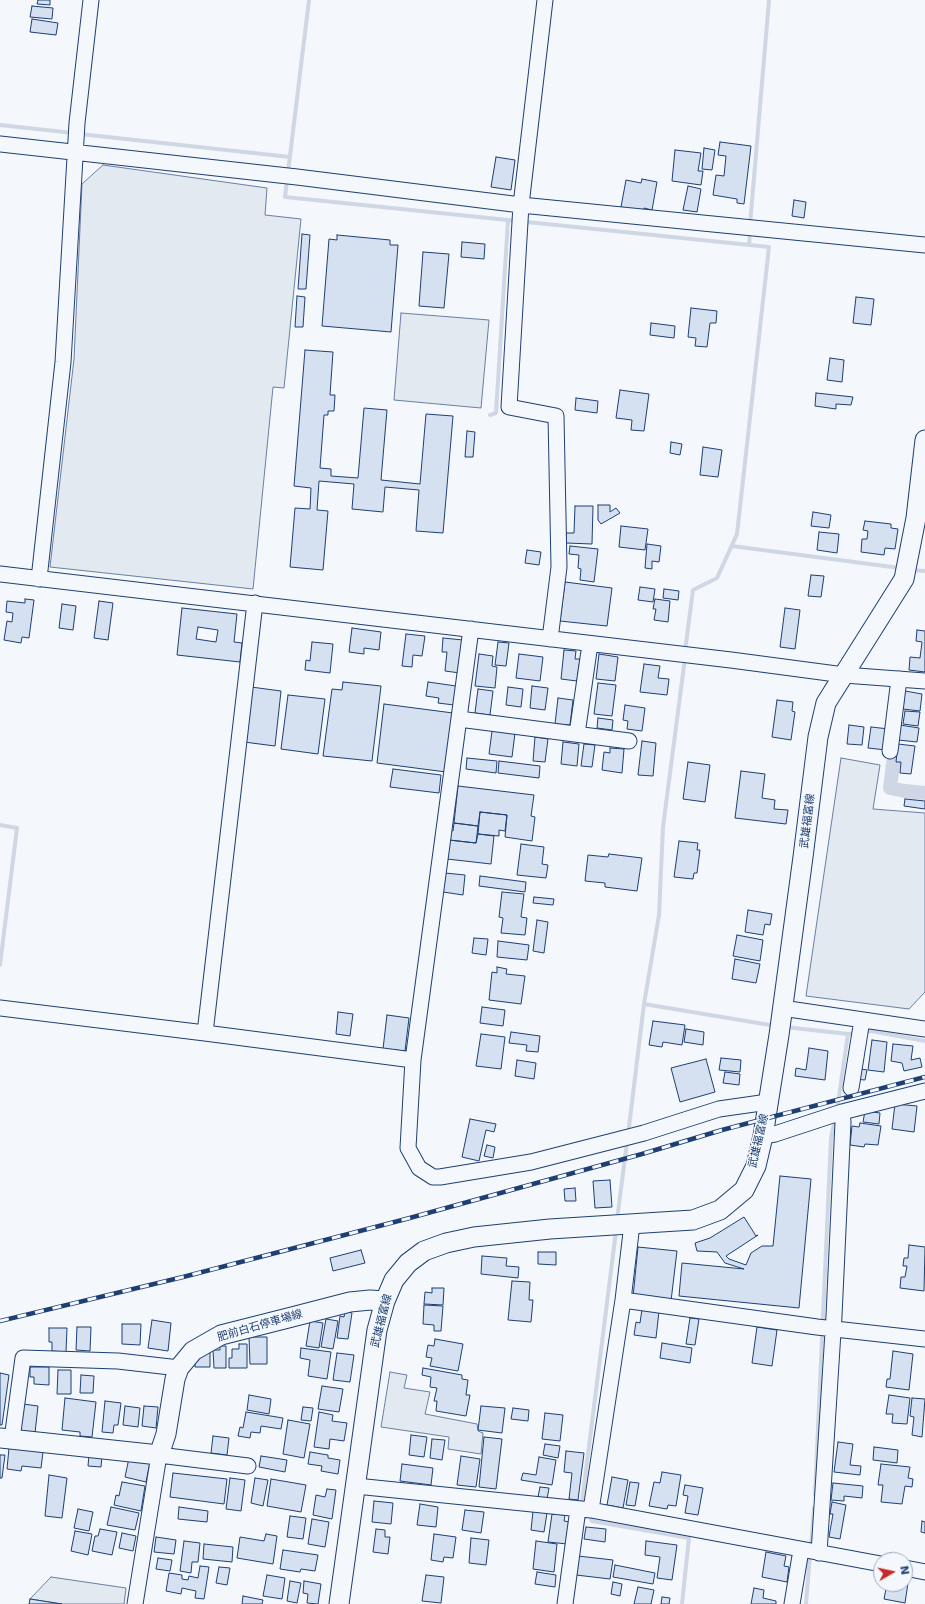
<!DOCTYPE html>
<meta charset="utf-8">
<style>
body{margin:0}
#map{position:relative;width:925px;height:1604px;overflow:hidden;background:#f4f7fb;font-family:"DejaVu Sans",sans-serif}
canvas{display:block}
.north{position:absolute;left:873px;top:1552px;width:40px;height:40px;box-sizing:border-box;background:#f4f7fb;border:1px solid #9eadc5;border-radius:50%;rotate:81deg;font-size:11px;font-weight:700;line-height:16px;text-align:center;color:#1d3f73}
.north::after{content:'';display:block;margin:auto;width:14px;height:18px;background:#c62828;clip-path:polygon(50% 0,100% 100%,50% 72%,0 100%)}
</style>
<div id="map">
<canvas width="925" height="1604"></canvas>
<div class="north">N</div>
</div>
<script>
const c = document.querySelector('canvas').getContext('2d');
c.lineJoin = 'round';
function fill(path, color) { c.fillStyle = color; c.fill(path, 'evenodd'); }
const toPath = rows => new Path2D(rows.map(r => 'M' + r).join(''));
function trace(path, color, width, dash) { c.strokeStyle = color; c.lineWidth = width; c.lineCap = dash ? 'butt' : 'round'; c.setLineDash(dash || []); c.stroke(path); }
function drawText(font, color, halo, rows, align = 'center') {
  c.font = font + ' "DejaVu Sans","Noto Sans JP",sans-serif'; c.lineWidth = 3; c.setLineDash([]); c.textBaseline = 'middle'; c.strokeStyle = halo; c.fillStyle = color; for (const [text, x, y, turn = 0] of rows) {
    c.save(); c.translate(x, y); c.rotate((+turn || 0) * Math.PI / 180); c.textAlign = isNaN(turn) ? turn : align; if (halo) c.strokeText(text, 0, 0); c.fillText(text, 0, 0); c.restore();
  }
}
const green = toPath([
 [103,165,267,188,265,215,301,219,284,388,273,387,253,589,50,567,74,359,82,184,103,165],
 [401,313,489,320,481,408,394,400,401,313],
 [841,758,880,765,873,809,925,813,925,992,909,1009,806,996,841,758],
 [390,1372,407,1375,404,1388,430,1392,425,1414,477,1424,478,1431,483,1433,481,1454,448,1449,449,1437,381,1427,390,1372],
 [51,1577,126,1588,124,1604,62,1604,30,1599,51,1577]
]);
const stream = toPath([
 [309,0,285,197,769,247,737,534,717,578,693,590,685,651],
 [0,125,73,133],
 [80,134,290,157],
 [750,225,769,0],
 [749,245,750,232],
 [490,415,496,413,508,220],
 [732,546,900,568],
 [911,570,925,571],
 [685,658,663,827,659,915,644,1004,776,1026],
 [0,825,17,828,0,965],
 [785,1027,848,1034,871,1031,925,1041],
 [837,1110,848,1034],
 [628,1135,644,1004],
 [617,1220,627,1142],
 [815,1495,831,1138,835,1119],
 [584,1505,582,1502,616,1231],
 [588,1513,592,1521,689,1538,682,1604],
 [811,1547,814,1508],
 [806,1604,810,1554]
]);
const canal = toPath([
 [894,757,890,788,905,791,925,793]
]);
const building = toPath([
 [38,0,50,0,50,5,37,4,38,0],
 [32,6,53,8,52,19,30,17,32,6],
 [32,19,58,23,56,35,30,32,32,19],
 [720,142,751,146,744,204,737,203,737,199,713,195,716,175,724,176,726,156,718,155,720,142],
 [704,148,715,150,712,170,702,169,704,148],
 [675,150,701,153,698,171,703,171,701,185,672,181,675,150],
 [496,157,515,160,511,190,491,187,496,157],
 [642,179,657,182,652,210,644,208,643,212,621,207,626,180,641,183,642,179],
 [688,186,701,189,697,212,683,210,688,186],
 [794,200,806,202,804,218,792,216,794,200],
 [302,234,310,235,306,289,298,289,302,234],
 [337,235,390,240,390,245,398,245,391,332,322,326,329,239,337,240,337,235],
 [462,242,485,244,484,259,461,257,462,242],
 [423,252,449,254,444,308,419,306,423,252],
 [297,296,305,297,303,327,295,327,297,296],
 [856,297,874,299,871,325,853,323,856,297],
 [691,308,717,311,716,323,710,323,707,347,695,346,696,338,688,337,691,308],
 [651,323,675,326,674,338,650,335,651,323],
 [305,350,333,352,330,395,335,395,334,411,328,411,328,415,324,415,320,468,331,469,331,476,358,478,364,408,387,410,381,480,420,484,426,414,453,416,443,533,416,531,419,490,385,487,383,512,352,509,354,484,319,481,317,510,328,511,323,570,290,567,295,508,310,509,311,488,294,486,305,350],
 [830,358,844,360,842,382,827,380,830,358],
 [620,390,649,394,644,431,631,430,632,420,616,418,620,390],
 [816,393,853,397,851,405,836,404,836,409,815,406,816,393],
 [576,398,598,401,597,413,575,410,576,398],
 [467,431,475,432,473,457,465,457,467,431],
 [671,442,682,444,680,455,670,453,671,442],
 [703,447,722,450,718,477,700,475,703,447],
 [598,505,610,505,610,512,616,508,620,513,601,524,598,520,598,505],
 [575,506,593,506,592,544,566,543,566,533,574,533,575,506],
 [813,512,831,515,829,528,811,526,813,512],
 [865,521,891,524,891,528,898,529,895,549,885,548,884,555,861,552,862,539,867,539,868,531,863,530,865,521],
 [621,526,648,529,645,550,619,547,621,526],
 [819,532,839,534,837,553,817,550,819,532],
 [647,544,661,546,659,562,652,561,652,569,645,568,647,544],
 [570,546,598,549,594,582,580,580,581,569,578,568,579,555,569,554,570,546],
 [527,550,541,552,539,565,525,563,527,550],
 [811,575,824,576,821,597,808,596,811,575],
 [565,582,612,588,607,626,560,621,565,582],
 [640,587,655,589,653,602,638,600,640,587],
 [664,589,679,591,678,600,663,598,664,589],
 [25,599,34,600,29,638,22,637,21,643,4,640,7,621,12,622,13,613,6,612,7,601,25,603,25,599],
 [655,599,670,601,668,622,654,620,656,609,653,609,655,599],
 [99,601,113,603,108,640,94,638,99,601],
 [62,604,76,606,73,630,59,628,62,604],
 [182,608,237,614,234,642,242,643,240,662,177,655,182,608],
 [198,627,218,630,216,642,196,639,198,627],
 [785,608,800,610,795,649,780,647,785,608],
 [352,628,381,632,379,650,364,648,364,654,349,652,352,628],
 [917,630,925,631,925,672,909,670,910,657,920,658,922,642,916,641,917,630],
 [406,634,425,636,422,656,413,655,412,667,402,666,406,634],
 [443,638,463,640,460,673,445,671,447,652,442,652,443,638],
 [312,642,333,644,330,673,305,670,306,660,310,661,312,642],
 [498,642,509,643,506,666,495,665,498,642],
 [564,650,576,651,575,659,580,659,577,681,561,679,564,650],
 [479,654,493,656,492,666,497,667,495,688,475,686,479,654],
 [519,654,543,657,540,681,516,678,519,654],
 [599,654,618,657,615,681,596,679,599,654],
 [644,664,660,666,658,678,669,679,667,695,640,692,644,664],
 [343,682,381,686,372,761,323,756,332,689,342,690,343,682],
 [428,682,456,686,454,705,438,703,439,698,426,696,428,682],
 [598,683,616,685,612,716,594,714,598,683],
 [532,686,548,688,545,710,530,708,532,686],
 [251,687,281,691,275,746,244,742,251,687],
 [508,687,523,689,521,707,506,705,508,687],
 [478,689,493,691,490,715,475,713,478,689],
 [905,691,922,694,920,711,903,709,905,691],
 [288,695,325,699,318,754,281,749,288,695],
 [558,698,573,700,570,725,555,724,558,698],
 [777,700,793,702,792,711,795,712,791,740,772,737,777,700],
 [384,704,453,713,446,772,377,763,384,704],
 [625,705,645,708,642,731,627,729,628,721,623,720,625,705],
 [905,711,920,712,918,726,903,724,905,711],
 [598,718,613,720,612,730,597,728,598,718],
 [849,725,864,727,862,745,847,744,849,725],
 [900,725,919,728,917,742,898,740,900,725],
 [871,727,889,729,886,750,868,748,871,727],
 [492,731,515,733,512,757,489,754,492,731],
 [535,737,548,739,545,762,533,761,535,737],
 [642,741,656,743,653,776,638,775,642,741],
 [563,742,579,744,577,766,561,764,563,742],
 [584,744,595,745,592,767,581,766,584,744],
 [898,744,915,746,911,774,900,773,901,762,896,762,898,744],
 [610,748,624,749,622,773,602,770,604,752,610,753,610,748],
 [467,758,497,761,496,773,466,769,467,758],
 [499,761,540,766,539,778,498,773,499,761],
 [688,762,710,765,705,802,683,799,688,762],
 [393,769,441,775,439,793,390,787,393,769],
 [741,771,765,774,762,798,775,800,774,809,788,810,786,824,735,818,741,771],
 [458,786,534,795,531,816,535,817,532,841,505,837,507,815,480,812,478,826,454,823,458,786],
 [905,799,925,801,925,809,904,806,905,799],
 [480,812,507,815,505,831,499,830,499,836,478,834,480,812],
 [454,823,478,826,476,843,449,840,450,830,453,831,454,823],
 [478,834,494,836,491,864,447,859,449,840,476,843,478,834],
 [679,841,698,843,697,850,700,850,697,873,694,873,693,879,674,877,679,841],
 [521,844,544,847,542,864,548,865,546,878,517,875,521,844],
 [609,854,642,858,637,891,605,887,605,883,585,881,588,855,608,857,609,854],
 [445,873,465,875,463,895,443,892,445,873],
 [480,876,526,882,525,892,479,886,480,876],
 [502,892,524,894,521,917,527,918,525,935,501,933,503,918,499,917,502,892],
 [534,897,554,899,553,905,533,903,534,897],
 [748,910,772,914,770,925,765,924,763,935,745,932,748,910],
 [537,920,548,922,544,953,533,951,537,920],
 [737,935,763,940,760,961,733,956,737,935],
 [474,938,488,939,486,955,472,953,474,938],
 [498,941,529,945,527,960,497,957,498,941],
 [735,959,760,964,756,983,732,979,735,959],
 [497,967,507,969,506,974,525,976,521,1004,489,1000,492,972,497,973,497,967],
 [482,1007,505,1010,503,1026,480,1023,482,1007],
 [338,1012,353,1014,350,1036,336,1034,338,1012],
 [387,1015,409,1018,405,1051,383,1049,387,1015],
 [653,1021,685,1025,682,1045,663,1042,662,1047,649,1045,653,1021],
 [686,1029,704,1032,703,1045,684,1042,686,1029],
 [511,1032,540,1036,538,1052,526,1051,527,1045,509,1043,511,1032],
 [481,1034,505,1037,501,1069,476,1066,481,1034],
 [872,1040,887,1042,884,1072,868,1070,872,1040],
 [893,1044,913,1046,911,1060,920,1058,922,1067,904,1071,902,1063,891,1061,893,1044],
 [809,1048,828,1051,825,1080,795,1076,796,1068,806,1070,809,1048],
 [721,1058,741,1060,740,1072,719,1070,721,1058],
 [706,1059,715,1092,680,1102,671,1068,706,1059],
 [517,1060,536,1063,534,1079,515,1076,517,1060],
 [856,1068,867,1070,865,1080,854,1079,856,1068],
 [725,1072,740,1074,739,1085,723,1083,725,1072],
 [895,1104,917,1106,914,1132,892,1129,895,1104],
 [865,1111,880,1113,879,1124,863,1122,865,1111],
 [470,1119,496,1124,494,1132,486,1130,479,1161,462,1157,470,1119],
 [860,1123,881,1126,878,1145,865,1144,864,1147,850,1145,852,1126,859,1127,860,1123],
 [487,1145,495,1147,493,1158,484,1156,487,1145],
 [780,1176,811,1179,799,1308,679,1296,682,1263,744,1269,725,1263,717,1252,697,1251,695,1243,710,1238,744,1217,756,1236,758,1235,726,1256,729,1259,746,1265,751,1253,762,1246,773,1246,780,1176],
 [610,1180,612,1207,595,1208,593,1181,610,1180],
 [575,1188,576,1201,565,1201,564,1189,575,1188],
 [909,1245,925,1247,924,1291,900,1288,901,1277,905,1277,907,1266,903,1266,904,1258,908,1258,909,1245],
 [638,1247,677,1251,671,1301,633,1297,638,1247],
 [361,1250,365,1263,333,1271,330,1258,361,1250],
 [538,1252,556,1252,556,1265,538,1264,538,1252],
 [482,1256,507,1258,506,1266,519,1267,518,1278,481,1274,482,1256],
 [512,1281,530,1282,529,1300,533,1300,531,1322,508,1320,512,1281],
 [432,1288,444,1288,443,1305,424,1304,425,1292,432,1293,432,1288],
 [424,1305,443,1306,441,1331,434,1331,434,1325,423,1324,424,1305],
 [642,1309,659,1311,656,1338,634,1335,636,1322,640,1323,642,1309],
 [345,1311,352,1313,348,1339,337,1338,340,1316,344,1317,345,1311],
 [690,1318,699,1319,695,1345,686,1344,690,1318],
 [326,1319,338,1321,333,1349,321,1347,326,1319],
 [152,1320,171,1323,168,1351,148,1348,152,1320],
 [310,1321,323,1323,319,1348,306,1346,310,1321],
 [122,1324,141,1324,140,1345,122,1344,122,1324],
 [77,1327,91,1327,90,1351,76,1350,77,1327],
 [757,1327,777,1330,772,1366,752,1363,757,1327],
 [49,1328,67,1328,66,1352,52,1351,52,1342,49,1342,49,1328],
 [249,1337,267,1337,267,1364,250,1364,249,1337],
 [435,1339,463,1344,458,1371,430,1366,432,1358,426,1357,428,1345,434,1346,435,1339],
 [662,1343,692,1348,690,1363,660,1358,662,1343],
 [239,1344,247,1344,247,1368,229,1368,229,1358,232,1358,232,1349,239,1349,239,1344],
 [220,1346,226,1346,226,1368,214,1368,213,1350,220,1350,220,1346],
 [301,1348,331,1352,327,1379,308,1376,310,1360,300,1358,301,1348],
 [210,1351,210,1367,195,1367,195,1360,210,1351],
 [893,1351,913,1354,909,1390,886,1387,887,1379,890,1379,893,1351],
 [337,1353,354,1355,350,1382,333,1380,337,1353],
 [30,1367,49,1367,49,1385,34,1384,34,1377,30,1377,30,1367],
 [423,1368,462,1375,462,1379,468,1380,466,1395,470,1395,466,1416,436,1411,437,1401,434,1401,437,1388,430,1387,431,1377,422,1375,423,1368],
 [58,1370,71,1370,71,1394,57,1394,58,1370],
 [0,1373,9,1375,2,1425,0,1425,0,1373],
 [81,1375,94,1376,93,1393,80,1393,81,1375],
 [322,1386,343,1389,339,1412,318,1409,322,1386],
 [249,1395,271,1399,269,1414,247,1410,249,1395],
 [889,1395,910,1398,907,1424,892,1423,893,1414,886,1414,889,1395],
 [65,1398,96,1402,92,1437,80,1436,80,1432,62,1430,65,1398],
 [912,1398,925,1399,922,1437,912,1435,914,1417,910,1416,912,1398],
 [105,1401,121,1403,118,1425,114,1425,113,1433,102,1432,105,1401],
 [23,1404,38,1406,35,1433,20,1431,23,1404],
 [125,1406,140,1408,138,1427,123,1425,125,1406],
 [144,1406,158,1407,156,1428,142,1426,144,1406],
 [481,1406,505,1408,502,1433,478,1430,481,1406],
 [303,1407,313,1408,311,1421,301,1420,303,1407],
 [513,1408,529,1410,528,1421,511,1419,513,1408],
 [246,1412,283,1418,281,1429,261,1426,260,1433,251,1432,250,1438,238,1436,240,1427,243,1428,246,1412],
 [319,1412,333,1415,332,1421,347,1423,344,1441,330,1439,329,1449,314,1447,319,1412],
 [545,1413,563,1415,560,1441,542,1439,545,1413],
 [288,1420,310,1424,304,1458,283,1454,288,1420],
 [411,1435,427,1437,424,1457,409,1455,411,1435],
 [213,1436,229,1438,227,1455,211,1453,213,1436],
 [484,1437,502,1439,496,1489,479,1487,484,1437],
 [432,1439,445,1440,442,1460,430,1458,432,1439],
 [838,1442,853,1444,850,1465,861,1466,860,1475,834,1472,838,1442],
 [545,1444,560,1446,558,1458,543,1455,545,1444],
 [874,1447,898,1450,897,1463,873,1460,874,1447],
 [9,1448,43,1452,41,1468,22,1466,21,1471,7,1469,9,1448],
 [566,1451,584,1453,578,1500,569,1499,572,1473,564,1472,566,1451],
 [310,1452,328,1455,328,1458,340,1460,338,1474,321,1471,322,1466,308,1464,310,1452],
 [0,1455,5,1455,2,1478,0,1478,0,1455],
 [89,1455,102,1456,101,1467,88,1466,89,1455],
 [261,1456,287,1460,285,1472,259,1467,261,1456],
 [461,1456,480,1459,476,1487,457,1485,461,1456],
 [539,1457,556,1460,552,1485,521,1480,523,1473,536,1475,539,1457],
 [129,1458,150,1462,146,1482,125,1477,129,1458],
 [402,1464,433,1468,431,1485,400,1481,402,1464],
 [881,1464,910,1467,908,1478,913,1479,912,1487,905,1486,902,1504,881,1502,883,1485,878,1485,881,1464],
 [662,1472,681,1475,676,1506,668,1505,667,1509,649,1506,654,1482,660,1483,662,1472],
 [173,1473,227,1479,224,1504,170,1497,173,1473],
 [49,1475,67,1478,62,1518,45,1516,49,1475],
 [612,1477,628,1480,623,1508,607,1505,612,1477],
 [230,1478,245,1480,241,1511,226,1509,230,1478],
 [255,1478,268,1480,263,1506,251,1503,255,1478],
 [271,1479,306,1485,301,1512,267,1506,271,1479],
 [122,1482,145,1486,141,1511,114,1505,116,1495,119,1496,122,1482],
 [630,1482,639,1483,635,1506,626,1505,630,1482],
 [833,1483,863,1486,862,1498,844,1496,844,1501,831,1500,833,1483],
 [685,1485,703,1488,698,1515,685,1513,688,1496,683,1495,685,1485],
 [540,1487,549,1488,547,1499,538,1497,540,1487],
 [327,1489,336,1490,332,1519,313,1515,316,1495,325,1497,327,1489],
 [374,1501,393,1503,391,1524,372,1522,374,1501],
 [832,1502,846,1505,840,1539,829,1537,833,1514,830,1514,832,1502],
 [420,1504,438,1507,436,1527,417,1525,420,1504],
 [111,1507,139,1513,135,1530,107,1525,111,1507],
 [179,1507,208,1511,207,1522,178,1519,179,1507],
 [78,1509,93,1512,89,1531,74,1528,78,1509],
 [465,1510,484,1512,481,1533,462,1530,465,1510],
 [533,1511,547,1513,544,1532,531,1530,533,1511],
 [552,1514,565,1515,564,1521,570,1522,567,1544,548,1542,552,1514],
 [290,1516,306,1518,303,1539,287,1537,290,1516],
 [312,1519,329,1522,325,1547,308,1544,312,1519],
 [922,1521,925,1522,925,1533,921,1532,922,1521],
 [586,1527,606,1529,605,1542,584,1539,586,1527],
 [100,1529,117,1532,112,1555,92,1551,95,1536,98,1536,100,1529],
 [376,1529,385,1530,385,1537,390,1537,388,1554,373,1552,376,1529],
 [75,1531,92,1534,88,1555,71,1551,75,1531],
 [122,1533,136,1536,133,1551,119,1548,122,1533],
 [266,1534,277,1536,273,1564,237,1558,240,1537,264,1541,266,1534],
 [434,1534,456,1537,453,1558,444,1557,443,1562,431,1560,434,1534],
 [156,1537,176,1540,174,1554,154,1552,156,1537],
 [471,1538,489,1540,486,1565,469,1563,471,1538],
 [184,1541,200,1543,198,1562,192,1562,191,1573,180,1571,184,1541],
 [536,1541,557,1544,554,1572,533,1569,536,1541],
 [646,1541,677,1545,672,1580,657,1578,660,1557,645,1555,646,1541],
 [204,1544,233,1547,232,1562,203,1559,204,1544],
 [283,1550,318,1555,315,1571,301,1569,300,1572,280,1569,283,1550],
 [766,1552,786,1556,784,1566,789,1567,787,1582,762,1577,766,1552],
 [578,1556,613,1560,610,1579,576,1575,578,1556],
 [158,1558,172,1560,170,1571,156,1569,158,1558],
 [615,1565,655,1573,653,1584,613,1577,615,1565],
 [200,1566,209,1567,204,1599,195,1598,196,1591,182,1588,181,1594,166,1591,169,1573,182,1575,182,1579,188,1580,189,1576,198,1578,200,1566],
 [219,1567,230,1568,227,1585,216,1583,219,1567],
 [537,1572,556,1575,555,1587,535,1584,537,1572],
 [267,1575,285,1578,282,1599,263,1596,267,1575],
 [426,1575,444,1577,441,1603,422,1601,426,1575],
 [290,1581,301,1583,297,1603,287,1601,290,1581],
 [304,1581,321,1584,318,1604,307,1603,308,1594,303,1593,304,1581],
 [613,1582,622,1584,620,1596,611,1594,613,1582],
 [905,1582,908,1583,905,1603,884,1599,887,1584,905,1584,905,1582],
 [638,1587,654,1590,651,1604,634,1604,638,1587],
 [754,1588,764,1590,763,1598,776,1601,776,1604,751,1604,754,1588],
 [243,1596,263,1600,262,1604,242,1604,243,1596],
 [662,1597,670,1598,669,1604,661,1604,662,1597],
 [30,1599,62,1604,29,1604,30,1599]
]);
const minor = toPath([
 [545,0,521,205,509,407,556,416,559,567,550,639],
 [0,144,297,177,521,205,925,245],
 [0,574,731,660,844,675,925,681],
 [39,579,63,362,77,123,91,0],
 [471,629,413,1060,408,1148,419,1168,433,1177,440,1177,531,1162,644,1133,719,1109,768,1102],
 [459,719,629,741],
 [577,734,590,644],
 [890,751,899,679],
 [0,1008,205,1033,413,1060],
 [782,1008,925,1029],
 [205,1033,255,603],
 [851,1088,862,1020],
 [763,1136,775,1134,842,1112,925,1091],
 [623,1300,817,1327,925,1339],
 [12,1439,23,1358,118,1361,179,1368],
 [356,1486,591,1510,881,1564],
 [591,1510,623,1300,632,1224],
 [819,1553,834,1316,843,1122,842,1112],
 [905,1568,925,1572],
 [135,1604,159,1455,248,1466],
 [565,1604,578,1509],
 [792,1604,801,1550]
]);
const major = toPath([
 [0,1438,159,1455,166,1434,175,1379,179,1368,193,1351,221,1335,292,1317,350,1302,370,1300,385,1301],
 [339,1604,377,1330,385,1301,394,1280,408,1263,424,1251,446,1243,474,1237,550,1229,693,1220,720,1210,744,1190,756,1166,763,1136,779,1035,803,857,818,737,826,703,904,579,916,518,925,440]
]);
const rail = toPath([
 [0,1321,183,1277,406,1219,642,1154,722,1130,925,1077]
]);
const streetNames = [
 ["武雄福富線",808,821,-83],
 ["武雄福富線",759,1141,-77],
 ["武雄福富線",382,1321,-76],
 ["肥前白石停車場線",260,1326,-16]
];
fill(green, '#e3e9f0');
trace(green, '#687fa3', 1);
trace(stream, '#cfd7e4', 4);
trace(canal, '#cfd7e4', 14);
fill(building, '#d5e0f0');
trace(building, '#1d3f73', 1);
trace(minor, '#1d3f73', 17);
trace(major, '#1d3f73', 21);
trace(minor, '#f4f7fb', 15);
trace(major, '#f4f7fb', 19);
trace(rail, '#1d3f73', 4.5);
trace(rail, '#f4f7fb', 3, [9]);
drawText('11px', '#1d3f73', '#f4f7fb', streetNames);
</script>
